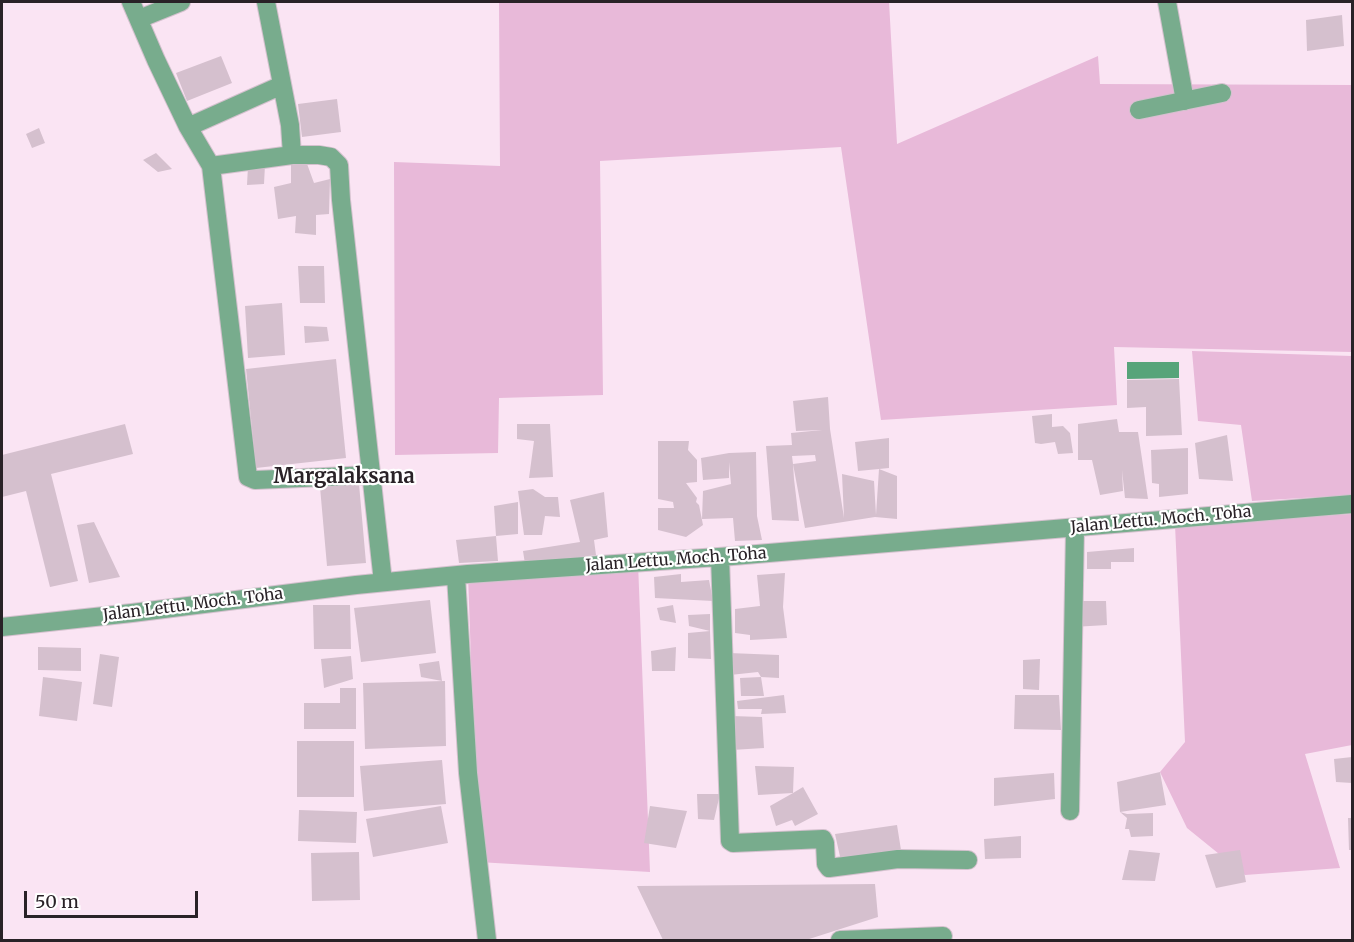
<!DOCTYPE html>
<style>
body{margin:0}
#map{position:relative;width:1354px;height:942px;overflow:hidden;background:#fae4f3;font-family:Merriweather,serif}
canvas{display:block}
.frame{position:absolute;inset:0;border:3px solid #292227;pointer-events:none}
.scale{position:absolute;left:24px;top:891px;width:174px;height:27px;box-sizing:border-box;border:3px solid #292227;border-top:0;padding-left:8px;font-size:18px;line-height:21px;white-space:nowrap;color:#292227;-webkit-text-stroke:4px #fff;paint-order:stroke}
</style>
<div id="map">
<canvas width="1354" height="942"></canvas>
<div class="frame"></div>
<div class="scale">50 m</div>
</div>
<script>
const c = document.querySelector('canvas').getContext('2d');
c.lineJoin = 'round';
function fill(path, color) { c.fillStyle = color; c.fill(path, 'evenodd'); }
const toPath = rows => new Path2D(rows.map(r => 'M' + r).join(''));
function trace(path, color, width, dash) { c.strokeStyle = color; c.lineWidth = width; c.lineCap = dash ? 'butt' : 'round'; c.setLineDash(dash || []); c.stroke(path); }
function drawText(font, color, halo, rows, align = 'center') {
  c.font = font + ' Merriweather,serif'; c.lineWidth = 4.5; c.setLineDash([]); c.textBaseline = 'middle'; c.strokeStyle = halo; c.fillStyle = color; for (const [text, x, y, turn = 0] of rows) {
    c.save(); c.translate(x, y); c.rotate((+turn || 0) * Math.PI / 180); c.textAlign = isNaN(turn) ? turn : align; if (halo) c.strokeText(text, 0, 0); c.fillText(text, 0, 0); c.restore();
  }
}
const green = toPath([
 [499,2,889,2,897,144,1098,56,1100,84,1352,85,1352,352,1114,347,1117,405,881,420,841,147,600,161,603,395,499,398,498,453,395,455,394,162,500,166],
 [1192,351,1352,356,1352,495,1252,501,1241,425,1198,421],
 [1352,514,1352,745,1305,754,1340,868,1245,875,1187,828,1160,772,1185,742,1175,525],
 [638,563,650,872,478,862,468,574]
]);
const water = toPath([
 [1127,362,1179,362,1179,378,1127,379]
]);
const building = toPath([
 [1342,15,1344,46,1307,51,1306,20],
 [221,56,232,83,187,101,176,73],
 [337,99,341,132,302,137,298,104],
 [39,128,45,143,32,148,26,134],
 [156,153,172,169,158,172,143,160],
 [306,161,314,183,330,179,329,214,316,215,316,235,295,233,296,216,278,219,274,187,291,183,291,163],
 [265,165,264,184,247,185,248,166],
 [298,266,324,266,325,303,300,303],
 [282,303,285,355,248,358,245,306],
 [304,326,327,327,329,341,305,343],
 [336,359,346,458,256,468,246,369],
 [1179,379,1182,435,1146,436,1146,407,1127,408,1127,380],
 [828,397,830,429,844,518,842,474,874,481,876,515,879,469,858,471,855,442,889,438,889,468,879,469,897,476,897,519,875,517,805,528,793,464,816,461,815,455,792,456,793,464,794,479,799,521,772,520,766,446,792,445,791,433,822,430,796,431,793,401],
 [1052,414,1052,427,1063,426,1070,433,1073,453,1058,454,1055,442,1041,444,1035,443,1032,416],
 [1117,419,1119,432,1138,432,1148,499,1125,498,1122,470,1123,491,1100,495,1092,460,1078,460,1078,424],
 [125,424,133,454,51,474,78,581,50,587,26,491,2,497,2,455],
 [517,424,550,424,553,477,529,478,534,441,517,439],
 [1227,435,1233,481,1199,479,1195,443],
 [658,441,689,441,688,450,697,460,697,482,686,483,697,498,696,502,699,505,703,525,686,537,658,530,658,508,674,508,673,502,658,499],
 [1188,448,1188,494,1159,497,1159,484,1152,483,1151,450],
 [756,452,757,516,762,540,735,541,733,518,702,519,703,491,731,484,729,462,729,478,703,480,701,458,729,453],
 [359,484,366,563,327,566,320,487],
 [533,489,545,497,558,497,560,517,545,516,542,535,524,535,518,491],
 [604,492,608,537,594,540,596,555,525,564,523,551,580,542,570,500],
 [518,502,518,534,496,536,498,561,459,563,456,540,496,536,494,506],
 [94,522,120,577,89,583,77,525],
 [1134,548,1134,562,1111,562,1111,569,1087,569,1087,552],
 [785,573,783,607,787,638,750,640,750,635,735,633,735,609,760,606,757,575],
 [681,574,681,582,709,580,713,601,655,598,654,577],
 [430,600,436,653,361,662,354,608],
 [1073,601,1106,601,1107,625,1073,627],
 [313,605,350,605,351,649,314,649],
 [673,605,676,623,660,620,657,608],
 [710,614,710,631,689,626,688,615],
 [710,631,711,659,688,658,688,633],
 [38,647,81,648,81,671,38,670],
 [676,647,675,671,652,671,651,651],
 [729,653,779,655,779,678,761,677,764,696,741,696,740,678,761,677,758,672,730,675],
 [100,654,119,657,112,707,93,704],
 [351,656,353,679,324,688,321,659],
 [1040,659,1039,690,1023,689,1023,660],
 [439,661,442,681,421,677,419,664],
 [43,677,82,682,77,721,39,716],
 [445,681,446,746,365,749,363,683],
 [340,688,356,688,356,729,304,729,304,703,340,703],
 [784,695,786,713,761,714,762,709,738,709,737,701],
 [1015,695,1059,695,1061,730,1014,729],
 [731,716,762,717,764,748,732,750],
 [297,741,354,741,354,797,297,797],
 [1352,757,1352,783,1336,782,1334,759],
 [442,760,446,804,364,811,360,766],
 [755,766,794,767,793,793,803,787,818,814,795,826,792,820,776,826,770,806,793,793,758,795],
 [1160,772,1166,805,1120,812,1117,782],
 [1054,773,1055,799,994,806,994,778],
 [697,794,720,794,714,820,698,819],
 [441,806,448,843,373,857,366,819],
 [650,806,687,811,676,848,644,843],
 [299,810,357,812,356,843,298,841],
 [1120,812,1127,814,1153,813,1153,836,1131,837,1129,829,1125,829,1127,818],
 [1348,818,1352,818,1352,850,1349,850],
 [897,825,901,850,841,861,835,834],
 [1021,836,1021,858,985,859,984,839],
 [1129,850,1160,853,1155,881,1122,880],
 [1240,850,1246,882,1216,888,1205,855],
 [359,852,360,900,312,901,311,853],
 [875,884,878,917,806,940,663,940,637,886]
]);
const minor = toPath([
 [131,2,156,60,188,127,211,166,248,477,255,480,371,475],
 [266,2,290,125,292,155],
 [1167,2,1185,101],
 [139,19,181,2],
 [1139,110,1222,93],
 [188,127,282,85],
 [211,166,292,155,319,155,331,157,339,165,341,200,383,582],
 [720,557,730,841,733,843,823,839,825,843,826,864,829,868,898,859,968,860],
 [456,576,468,773,487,940],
 [2,627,132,613,356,585,468,574,733,556,1352,504],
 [1070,811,1075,528],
 [840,940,943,936]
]);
const streetNames = [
 ["Jalan Lettu. Moch. Toha",1161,520,-5],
 ["Jalan Lettu. Moch. Toha",676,560,-4],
 ["Jalan Lettu. Moch. Toha",193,605,-7]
];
const quarterNames = [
 ["Margalaksana",344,477]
];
fill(green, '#e8b9d9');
fill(water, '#57a47a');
fill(building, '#d5c0ce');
trace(minor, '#d4c1ce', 20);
trace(minor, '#78ac8d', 18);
drawText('16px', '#292227', '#fff', streetNames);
drawText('bold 20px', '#292227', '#fff', quarterNames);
</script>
